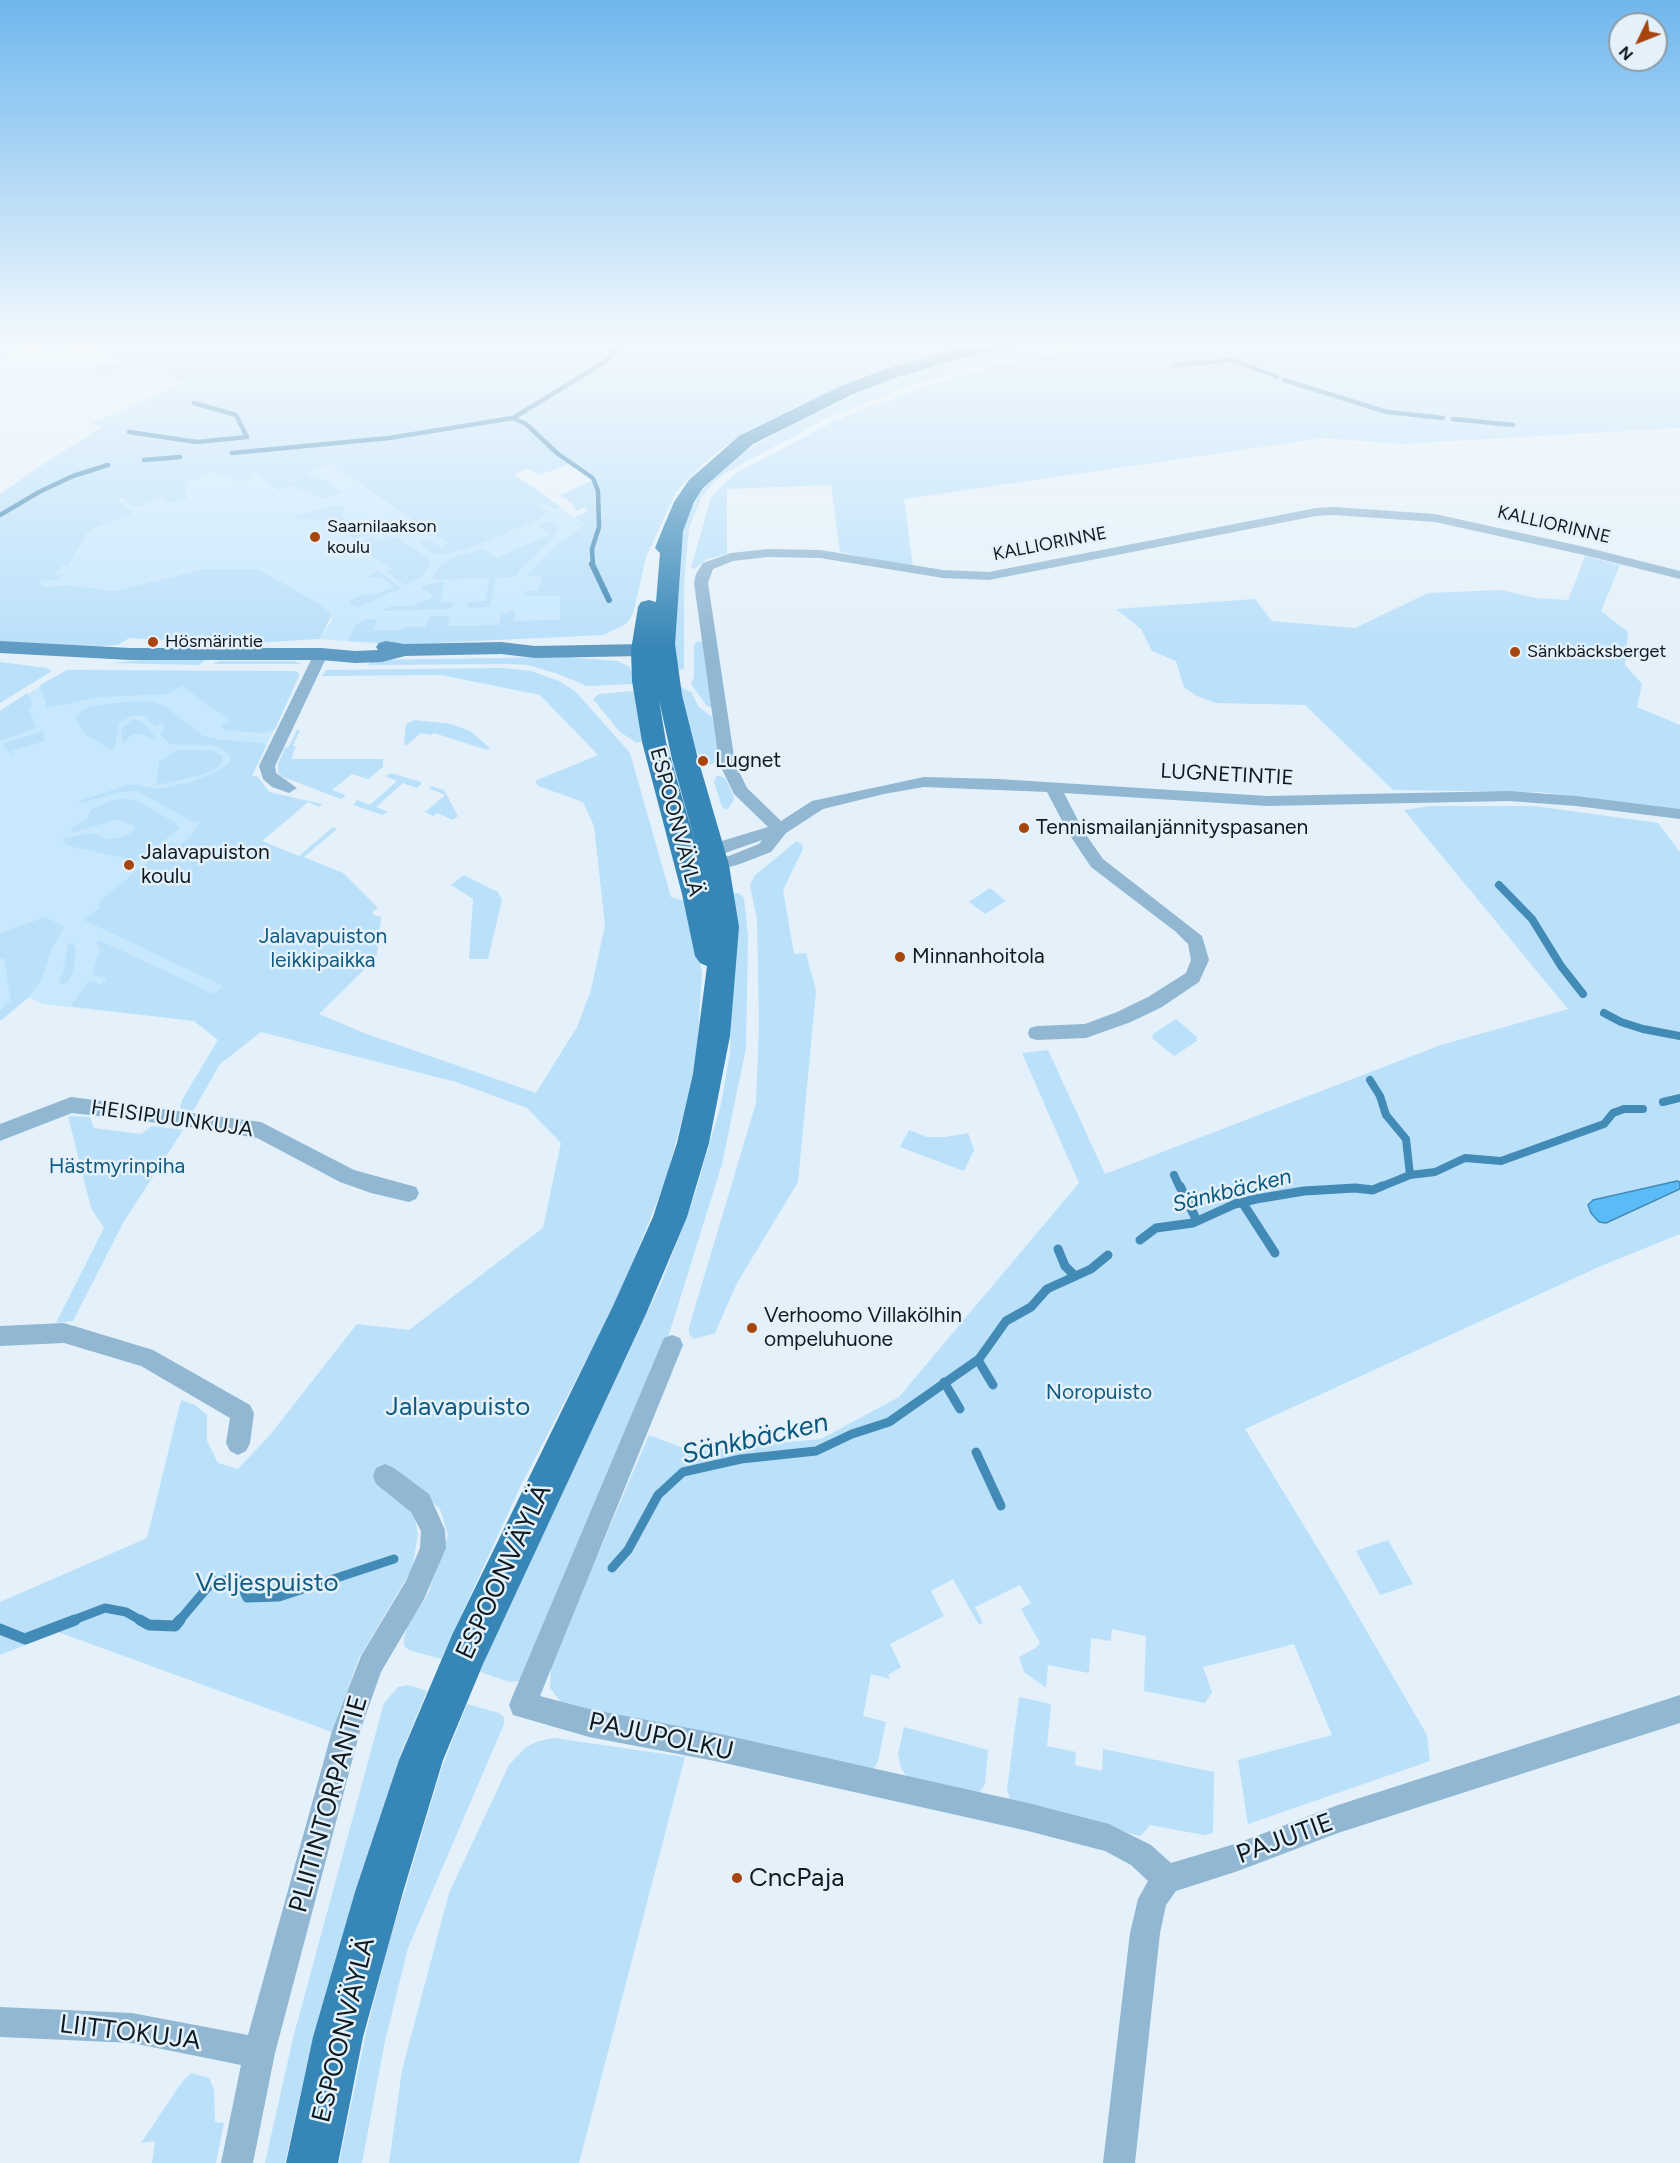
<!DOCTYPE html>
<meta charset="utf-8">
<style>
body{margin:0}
#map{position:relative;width:1680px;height:2163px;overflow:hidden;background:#e4f1fa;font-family:Figtree,sans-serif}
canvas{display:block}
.north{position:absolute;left:1608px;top:12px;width:60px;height:60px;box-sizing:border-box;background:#e4f1fa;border:2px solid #8e9ba4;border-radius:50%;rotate:227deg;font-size:16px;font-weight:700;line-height:24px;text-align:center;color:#0e1a22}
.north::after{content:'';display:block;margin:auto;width:21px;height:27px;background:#a8440d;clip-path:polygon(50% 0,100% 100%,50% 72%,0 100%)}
</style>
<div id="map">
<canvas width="1680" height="2163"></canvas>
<div class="north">N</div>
</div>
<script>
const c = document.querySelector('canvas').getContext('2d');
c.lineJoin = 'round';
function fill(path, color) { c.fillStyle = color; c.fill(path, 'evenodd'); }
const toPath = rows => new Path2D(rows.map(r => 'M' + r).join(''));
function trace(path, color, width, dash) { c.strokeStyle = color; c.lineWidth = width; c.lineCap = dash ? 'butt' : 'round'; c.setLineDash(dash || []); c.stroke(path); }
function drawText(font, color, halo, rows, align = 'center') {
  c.font = font + ' Figtree,sans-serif'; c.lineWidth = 5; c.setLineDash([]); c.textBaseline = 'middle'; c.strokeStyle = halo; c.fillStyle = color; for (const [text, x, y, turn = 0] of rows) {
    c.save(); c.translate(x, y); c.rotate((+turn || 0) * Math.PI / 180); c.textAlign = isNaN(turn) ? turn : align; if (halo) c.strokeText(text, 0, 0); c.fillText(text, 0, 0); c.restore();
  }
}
const built = toPath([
 [219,452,306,473,331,464,549,500,585,525,562,540,527,576,541,576,538,591,526,591,525,596,560,595,560,620,393,645,320,639,332,620,332,614,321,605,259,569,203,569,115,591,68,585,42,587,38,580,83,520],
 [67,670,298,672,299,676,252,776,206,818,326,893,187,1020,42,1004,29,997,0,1021,0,711]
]);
const green = toPath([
 [0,344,30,345,991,344,953,352,749,433,724,447,704,463,676,492,646,557,633,614,626,624,603,635,393,645,377,644,377,642,348,641,355,626,364,620,377,619,373,630,399,630,407,627,426,627,430,616,449,616,448,626,499,625,501,615,508,611,515,611,514,621,560,620,560,596,524,596,525,591,538,591,541,576,526,576,562,540,585,525,574,517,588,511,584,507,576,511,572,503,560,495,598,478,574,462,540,475,527,469,514,474,561,507,555,509,543,503,536,506,547,512,539,519,465,550,435,555,421,546,421,542,429,540,441,547,448,543,331,464,307,473,313,478,319,476,342,492,323,499,292,486,279,491,251,470,252,478,238,482,215,472,186,483,187,498,170,503,162,497,134,508,123,498,118,502,133,513,88,531,68,566,61,566,55,575,62,575,56,580,39,581,43,587,68,585,115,591,203,569,259,569,321,605,332,614,320,639,235,644,129,638,118,645,97,646,0,642,0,494,49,460,102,427,92,423,184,383,161,372,122,363,97,348,75,347,53,353,30,345,0,359],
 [1034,344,1086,344,978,364,892,392,826,419,727,472,717,479,702,496,689,528,684,583,684,669,673,670,678,553,683,528,698,496,719,471,748,449,791,425,856,394,912,372,949,360],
 [1106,344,1680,344,1680,428,1401,444,1324,438,904,499,913,567,840,552,831,485,727,489,727,554,707,559,695,569,691,568,711,497,736,473,835,421,923,387,996,365],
 [104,362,124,369,103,378,83,371],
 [339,505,346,508,340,515,368,534,354,539,328,522,317,519,295,519,298,515],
 [552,521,556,523,559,529,550,542,522,567,515,577,496,578,490,607,467,608,468,602,485,601,490,578,438,580,433,577,441,564,457,556,483,549,497,558,550,534,538,525],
 [390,536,399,539,431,560,424,575,405,585,387,572,393,569,353,545,373,537,379,541],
 [1585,556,1620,565,1601,611,1628,632,1625,665,1642,684,1637,707,1680,725,1680,809,1539,792,1393,790,1305,705,1216,703,1197,696,1184,687,1176,661,1152,651,1141,629,1116,609,1255,599,1272,621,1355,628,1428,593,1501,590,1536,598,1568,600],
 [378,571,401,588,357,608,348,602,362,595,377,594,394,587,383,578,366,577],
 [444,582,441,602,453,602,451,609,382,611,392,606,410,606,433,598,426,590,421,590,424,585],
 [698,641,703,642,712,707,707,706,691,684,694,677,694,645],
 [566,657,617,661,628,666,633,673,634,684,587,686,558,674,528,665,509,664,369,665,371,660],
 [143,660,203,660,205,661,199,665,110,663],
 [219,661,293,661,302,664,213,664],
 [0,662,47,668,52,671,0,703],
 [502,668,531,671,559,681,576,692,630,753,671,897,688,902,702,973,696,1066,666,1180,615,1305,521,1485,441,1659,409,1650,404,1646,404,1638,408,1625,428,1594,448,1535,440,1509,421,1492,408,1506,415,1519,418,1534,412,1569,359,1658,332,1732,58,1632,0,1655,0,1602,147,1538,181,1400,195,1405,207,1415,207,1441,218,1463,238,1469,270,1435,357,1324,409,1330,543,1228,561,1143,527,1108,456,1082,261,1032,220,1064,193,1111,180,1108,182,1100,218,1040,194,1021,71,1006,88,982,94,981,100,985,108,978,92,975,100,950,96,942,99,940,214,994,223,986,84,920,100,908,98,906,100,901,168,845,172,842,180,845,191,836,200,822,191,821,137,791,119,792,82,803,79,801,131,784,157,789,192,782,223,768,230,762,230,756,218,746,170,744,160,734,165,727,162,723,155,726,144,716,137,715,131,716,119,723,115,747,111,750,85,734,75,717,82,710,92,706,134,701,152,702,164,706,203,736,222,740,264,743,266,746,252,776,257,776,269,792,322,804,320,807,308,802,262,841,299,856,333,827,337,829,304,857,343,873,378,908,372,912,374,915,381,917,377,954,375,957,367,956,365,960,372,961,366,968,319,1014,364,1033,536,1093,577,1027,591,990,605,925,594,826,583,802,538,786,535,781,598,755,540,695,441,675,322,676,326,670],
 [67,670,294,671,298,672,299,676,275,729,261,733,227,730,221,726,230,721,183,686,166,694,100,697,47,708,40,685],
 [681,687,691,692,699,707,712,717,719,760,714,763,709,765,706,754,699,755,691,743,676,688],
 [635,691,642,741,637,743,620,732,593,699,599,694],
 [27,693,30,697,32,705,29,709,36,728,0,741,0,711],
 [133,719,143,722,156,738,152,740,142,734,134,734,129,737,124,744,121,736,122,728],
 [414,720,451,724,470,731,490,748,487,750,434,733,431,735,421,733,406,746,404,741,406,724],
 [297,730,300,730,293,746,296,746,291,759,383,759,383,767,368,779,352,774,332,790,346,795,341,799,283,777,278,773,278,764,285,748,289,746],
 [44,731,44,741,11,751,13,757,2,744],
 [178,750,212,750,223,756,223,760,217,768,201,775,157,785,159,762],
 [391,773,421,782,421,784,417,788,403,783,376,807,388,812,383,815,353,805,357,800,370,805,397,781,385,776],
 [717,775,725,778,732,792,734,800,727,810,722,807,714,782],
 [431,786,444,790,458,816,453,820,437,813,433,816,425,812,445,795,429,788],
 [122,799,137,801,176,823,179,829,138,861,69,846,63,842,64,839,84,834,96,834,106,839,118,838,131,833,135,826,118,819,85,829,73,832,70,829,86,820,91,810,113,800],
 [1431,806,1534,806,1658,823,1680,852,1680,1234,1601,1266,1245,1429,1334,1575,1427,1735,1430,1761,1248,1824,1238,1760,1332,1735,1294,1644,1203,1667,1212,1692,1205,1703,1144,1691,1146,1636,1112,1629,1111,1641,1091,1638,1089,1673,1048,1665,1046,1688,1024,1672,1019,1657,1036,1648,1040,1643,1021,1609,1031,1603,1020,1585,975,1607,983,1623,979,1625,953,1579,931,1591,944,1616,890,1644,901,1667,888,1675,890,1679,871,1674,863,1716,886,1722,878,1761,873,1770,563,1705,550,1688,551,1664,649,1435,691,1451,821,1439,899,1397,1079,1183,1022,1053,1048,1050,1105,1174,1441,1045,1568,1009,1404,810],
 [797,841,802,845,803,849,783,890,794,954,806,953,816,991,798,1182,737,1283,715,1333,694,1339,689,1334,689,1327,756,1103,759,1025,757,920,750,885,755,875],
 [464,875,498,892,502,900,488,959,469,959,473,899,451,885],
 [990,888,1006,901,985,914,969,902],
 [729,893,739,893,744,898,748,936,746,1048,722,1164,665,1347,527,1674,519,1681,509,1682,480,1672,486,1656,662,1281,695,1194,721,1104,730,1052,734,937],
 [46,917,64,927,52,948,42,978,29,997,0,1021,0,1011,6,1003,11,1001,4,958,0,959,0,933],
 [73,943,76,949,73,971,68,982,62,984,59,982,63,973,68,945],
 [1176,1019,1197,1037,1197,1041,1174,1056,1152,1038,1153,1034],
 [68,1116,90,1117,94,1128,141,1134,152,1126,183,1130,123,1223,73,1321,56,1323,104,1228,91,1208],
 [909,1130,927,1137,945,1137,968,1133,974,1150,964,1171,900,1147],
 [1388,1540,1413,1584,1380,1595,1356,1551],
 [408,1685,427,1691,401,1753,312,2042,285,2163,265,2163,293,2038,384,1703,398,1687],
 [1019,1697,1051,1704,1047,1746,1076,1752,1075,1765,1102,1771,1103,1749,1214,1772,1213,1833,1204,1835,1150,1825,1141,1836,1020,1808,1010,1799,1007,1790],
 [467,1704,499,1713,504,1717,504,1724,408,1948,385,2041,362,2163,339,2163,367,2028,391,1936,442,1767],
 [904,1727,988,1750,985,1784,979,1793,911,1783,901,1768,898,1754],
 [554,1738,685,1757,579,2163,389,2163,402,2070,449,1893,509,1765,526,1747,539,1741],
 [191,2073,209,2078,214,2089,215,2122,224,2123,216,2163,152,2163,155,2141,141,2143,182,2082]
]);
const water = toPath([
 [1677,1181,1680,1182,1680,1189,1606,1223,1599,1222,1591,1213,1588,1205,1593,1200,1677,1181]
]);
const streamFar4 = toPath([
 [1175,365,1233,360,1277,377],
 [1284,380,1387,412,1443,418],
 [513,418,526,424,558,454,593,478,598,491,599,527,592,549,593,565],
 [1453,419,1513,425],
 [129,432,197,442,247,437,236,415,194,403],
 [232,453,389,438,513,418,605,362,622,344],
 [144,460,180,457],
 [0,515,39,492,73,476,108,465]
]);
const streamFar3 = toPath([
 [592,564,609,600]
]);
const streamFar2 = toPath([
 [1499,885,1532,919,1561,966,1583,994],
 [1604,1013,1621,1022,1643,1029,1680,1036],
 [1370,1080,1380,1096,1386,1115,1406,1139,1410,1175],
 [1663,1102,1680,1098],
 [1174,1175,1180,1188],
 [1378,1188,1410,1175,1435,1172,1465,1158,1501,1161,1604,1124,1613,1113,1624,1109,1643,1109]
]);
const streamFar1 = toPath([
 [1180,1186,1197,1221],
 [1242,1202,1275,1253],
 [1140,1240,1156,1228,1193,1223,1235,1204,1256,1199,1304,1191,1355,1188,1373,1190,1382,1186],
 [1058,1249,1065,1266,1075,1276],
 [978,1360,993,1385],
 [944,1382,960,1409],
 [976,1452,1001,1506],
 [612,1568,628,1550,658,1495,683,1472,741,1459,816,1451,852,1434,889,1422,979,1359,1006,1321,1031,1307,1047,1289,1091,1269,1108,1255],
 [71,1621,105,1608,126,1612,142,1621],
 [179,1621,213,1581,238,1579,247,1598,279,1597,394,1559]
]);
const stream = toPath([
 [140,1620,149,1625,175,1626,180,1620],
 [0,1629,25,1639,75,1620]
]);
const street = toPath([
 [975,344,971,348,970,353,966,354,961,351,960,347,963,344,975,344],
 [1333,507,1435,514,1585,547,1680,571,1680,579,1584,555,1435,522,1333,515,1316,516,989,580,943,578,820,558,768,557,733,561,713,569,708,583,735,763,747,788,781,821,812,801,924,777,998,779,1267,796,1509,791,1576,796,1680,809,1680,819,1576,806,1509,801,1267,806,1064,793,1084,832,1103,859,1202,936,1209,960,1199,982,1162,1007,1131,1022,1086,1038,1037,1040,1030,1038,1028,1033,1030,1028,1037,1026,1085,1024,1117,1012,1148,997,1186,973,1191,960,1188,944,1176,932,1091,867,1069,834,1047,792,924,787,884,794,823,809,786,833,771,852,740,864,715,871,696,868,694,864,696,860,692,856,694,852,705,846,768,827,734,794,719,763,694,583,696,574,703,563,731,553,768,549,820,550,943,570,989,572,1316,508,1333,507],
 [762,840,759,844,729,856,708,859,762,840],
 [321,650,328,654,275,766,276,773,297,788,289,793,272,787,263,779,259,766,314,654,321,650],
 [71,1097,261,1122,354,1170,416,1187,419,1193,416,1199,409,1202,371,1193,340,1182,257,1138,183,1126,72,1113,0,1141,0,1124,71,1097],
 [64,1323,153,1350,250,1405,254,1413,250,1443,246,1451,238,1455,230,1451,226,1443,230,1418,141,1366,64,1343,0,1346,0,1326,64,1323],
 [672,1335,680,1338,683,1345,540,1696,589,1709,720,1734,1028,1803,1109,1824,1151,1845,1171,1863,1238,1843,1338,1805,1680,1695,1680,1723,1338,1833,1238,1871,1176,1891,1166,1905,1160,1933,1135,2163,1103,2163,1130,1933,1138,1899,1148,1881,1131,1865,1105,1851,1028,1831,720,1762,589,1737,513,1715,509,1705,513,1695,661,1345,664,1338,672,1335],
 [385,1464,394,1468,429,1494,445,1530,446,1548,424,1599,381,1672,360,1731,275,2053,253,2163,221,2163,241,2065,132,2043,0,2037,0,2007,132,2013,248,2035,332,1731,361,1656,406,1581,420,1548,421,1531,411,1512,376,1484,373,1476,376,1468,385,1464]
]);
const secondary = toPath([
 [664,638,671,640,674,644,671,648,643,656,535,658,501,654,405,656,382,662,355,663,321,660,130,660,0,653,0,641,130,648,321,648,355,651,378,650,376,647,379,643,386,641,404,644,501,642,535,646,642,644,664,638]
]);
const primary = toPath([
 [977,344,1014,344,1011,348,969,356,898,377,851,395,753,444,703,488,694,502,683,531,675,644,682,695,698,759,729,865,739,927,730,1036,709,1143,687,1217,646,1314,483,1664,443,1760,403,1892,363,2037,338,2163,286,2163,313,2037,355,1892,399,1760,452,1635,613,1306,653,1217,677,1143,693,1074,707,966,700,963,695,956,682,894,642,742,632,681,631,650,638,607,641,602,649,600,656,602,660,553,655,548,663,528,674,502,689,480,739,436,839,387,886,369,977,344],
 [659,700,672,759,696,845,666,742,659,700]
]);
const markers = [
 [315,537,6,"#a8440d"],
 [153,642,6,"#a8440d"],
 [1515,652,6,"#a8440d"],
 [703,761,6,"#a8440d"],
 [1024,828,6,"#a8440d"],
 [129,865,6,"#a8440d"],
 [900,957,6,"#a8440d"],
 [752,1328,6,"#a8440d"],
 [737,1878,6,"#a8440d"]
];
const farStreetnames = [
 ["KALLIORINNE",1554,525,13],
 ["KALLIORINNE",1050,544,-11]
];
const farPoinames = [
 ["Saarnilaakson",327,527],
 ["koulu",327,548],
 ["Hösmärintie",165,642],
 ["Sänkbäcksberget",1527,652]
];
const poiNames = [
 ["Lugnet",715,761],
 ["Tennismailanjännityspasanen",1036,828],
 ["Jalavapuiston",141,853],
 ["koulu",141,877],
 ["Minnanhoitola",912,957],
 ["Verhoomo Villakölhin",764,1316],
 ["ompeluhuone",764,1340]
];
const streetNames = [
 ["LUGNETINTIE",1227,775,3],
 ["ESPOONVÄYLÄ",676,822,75],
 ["HEISIPUUNKUJA",172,1119,8]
];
const parkNames = [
 ["Jalavapuiston",323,937],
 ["leikkipaikka",323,961],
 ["Hästmyrinpiha",117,1167],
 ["Noropuisto",1099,1393]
];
const waterNames = [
 ["Sänkbäcken",1232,1191,-14]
];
const nearParknames = [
 ["Jalavapuisto",458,1407],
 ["Veljespuisto",267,1583]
];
const nearStreetnames = [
 ["ESPOONVÄYLÄ",504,1572,-65],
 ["PAJUPOLKU",661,1737,12],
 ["PLIITINTORPANTIE",329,1804,-74],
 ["PAJUTIE",1285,1839,-20],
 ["ESPOONVÄYLÄ",344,2030,-76],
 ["LIITTOKUJA",130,2033,7]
];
const nearPoinames = [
 ["CncPaja",749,1878]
];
const nearWaternames = [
 ["Sänkbäcken",755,1439,-13]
];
fill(built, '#c8e8fe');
fill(green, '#bae0fa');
fill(water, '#5abbf7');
trace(water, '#438bb7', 1.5);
trace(streamFar4, '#438bb7', 4.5);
trace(streamFar3, '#438bb7', 6);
trace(streamFar2, '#438bb7', 8);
trace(streamFar1, '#438bb7', 9);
trace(stream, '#438bb7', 11);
fill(street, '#91b7d2');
fill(secondary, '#609bc3');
fill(primary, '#3686b7');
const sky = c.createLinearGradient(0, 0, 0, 647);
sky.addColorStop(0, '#6fb7ee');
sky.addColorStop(0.53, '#f3f9fd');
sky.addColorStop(1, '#f3f9fd00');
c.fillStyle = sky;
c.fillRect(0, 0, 1680, 647);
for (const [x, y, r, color] of markers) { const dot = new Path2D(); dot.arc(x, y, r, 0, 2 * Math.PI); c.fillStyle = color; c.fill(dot); trace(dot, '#e4f1fa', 2); }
drawText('18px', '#0e1a22', '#e4f1fa', farStreetnames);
drawText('18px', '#0e1a22', '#e4f1fa', farPoinames, 'left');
drawText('21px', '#0e1a22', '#e4f1fa', poiNames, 'left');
drawText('21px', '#0e1a22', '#e4f1fa', streetNames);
drawText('21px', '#115b82', '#e4f1fa', parkNames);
drawText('italic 22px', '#0a577e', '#e4f1fa', waterNames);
drawText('26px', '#115b82', '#e4f1fa', nearParknames);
drawText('26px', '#0e1a22', '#e4f1fa', nearStreetnames);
drawText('26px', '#0e1a22', '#e4f1fa', nearPoinames, 'left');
drawText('italic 27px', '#0a577e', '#e4f1fa', nearWaternames);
</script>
